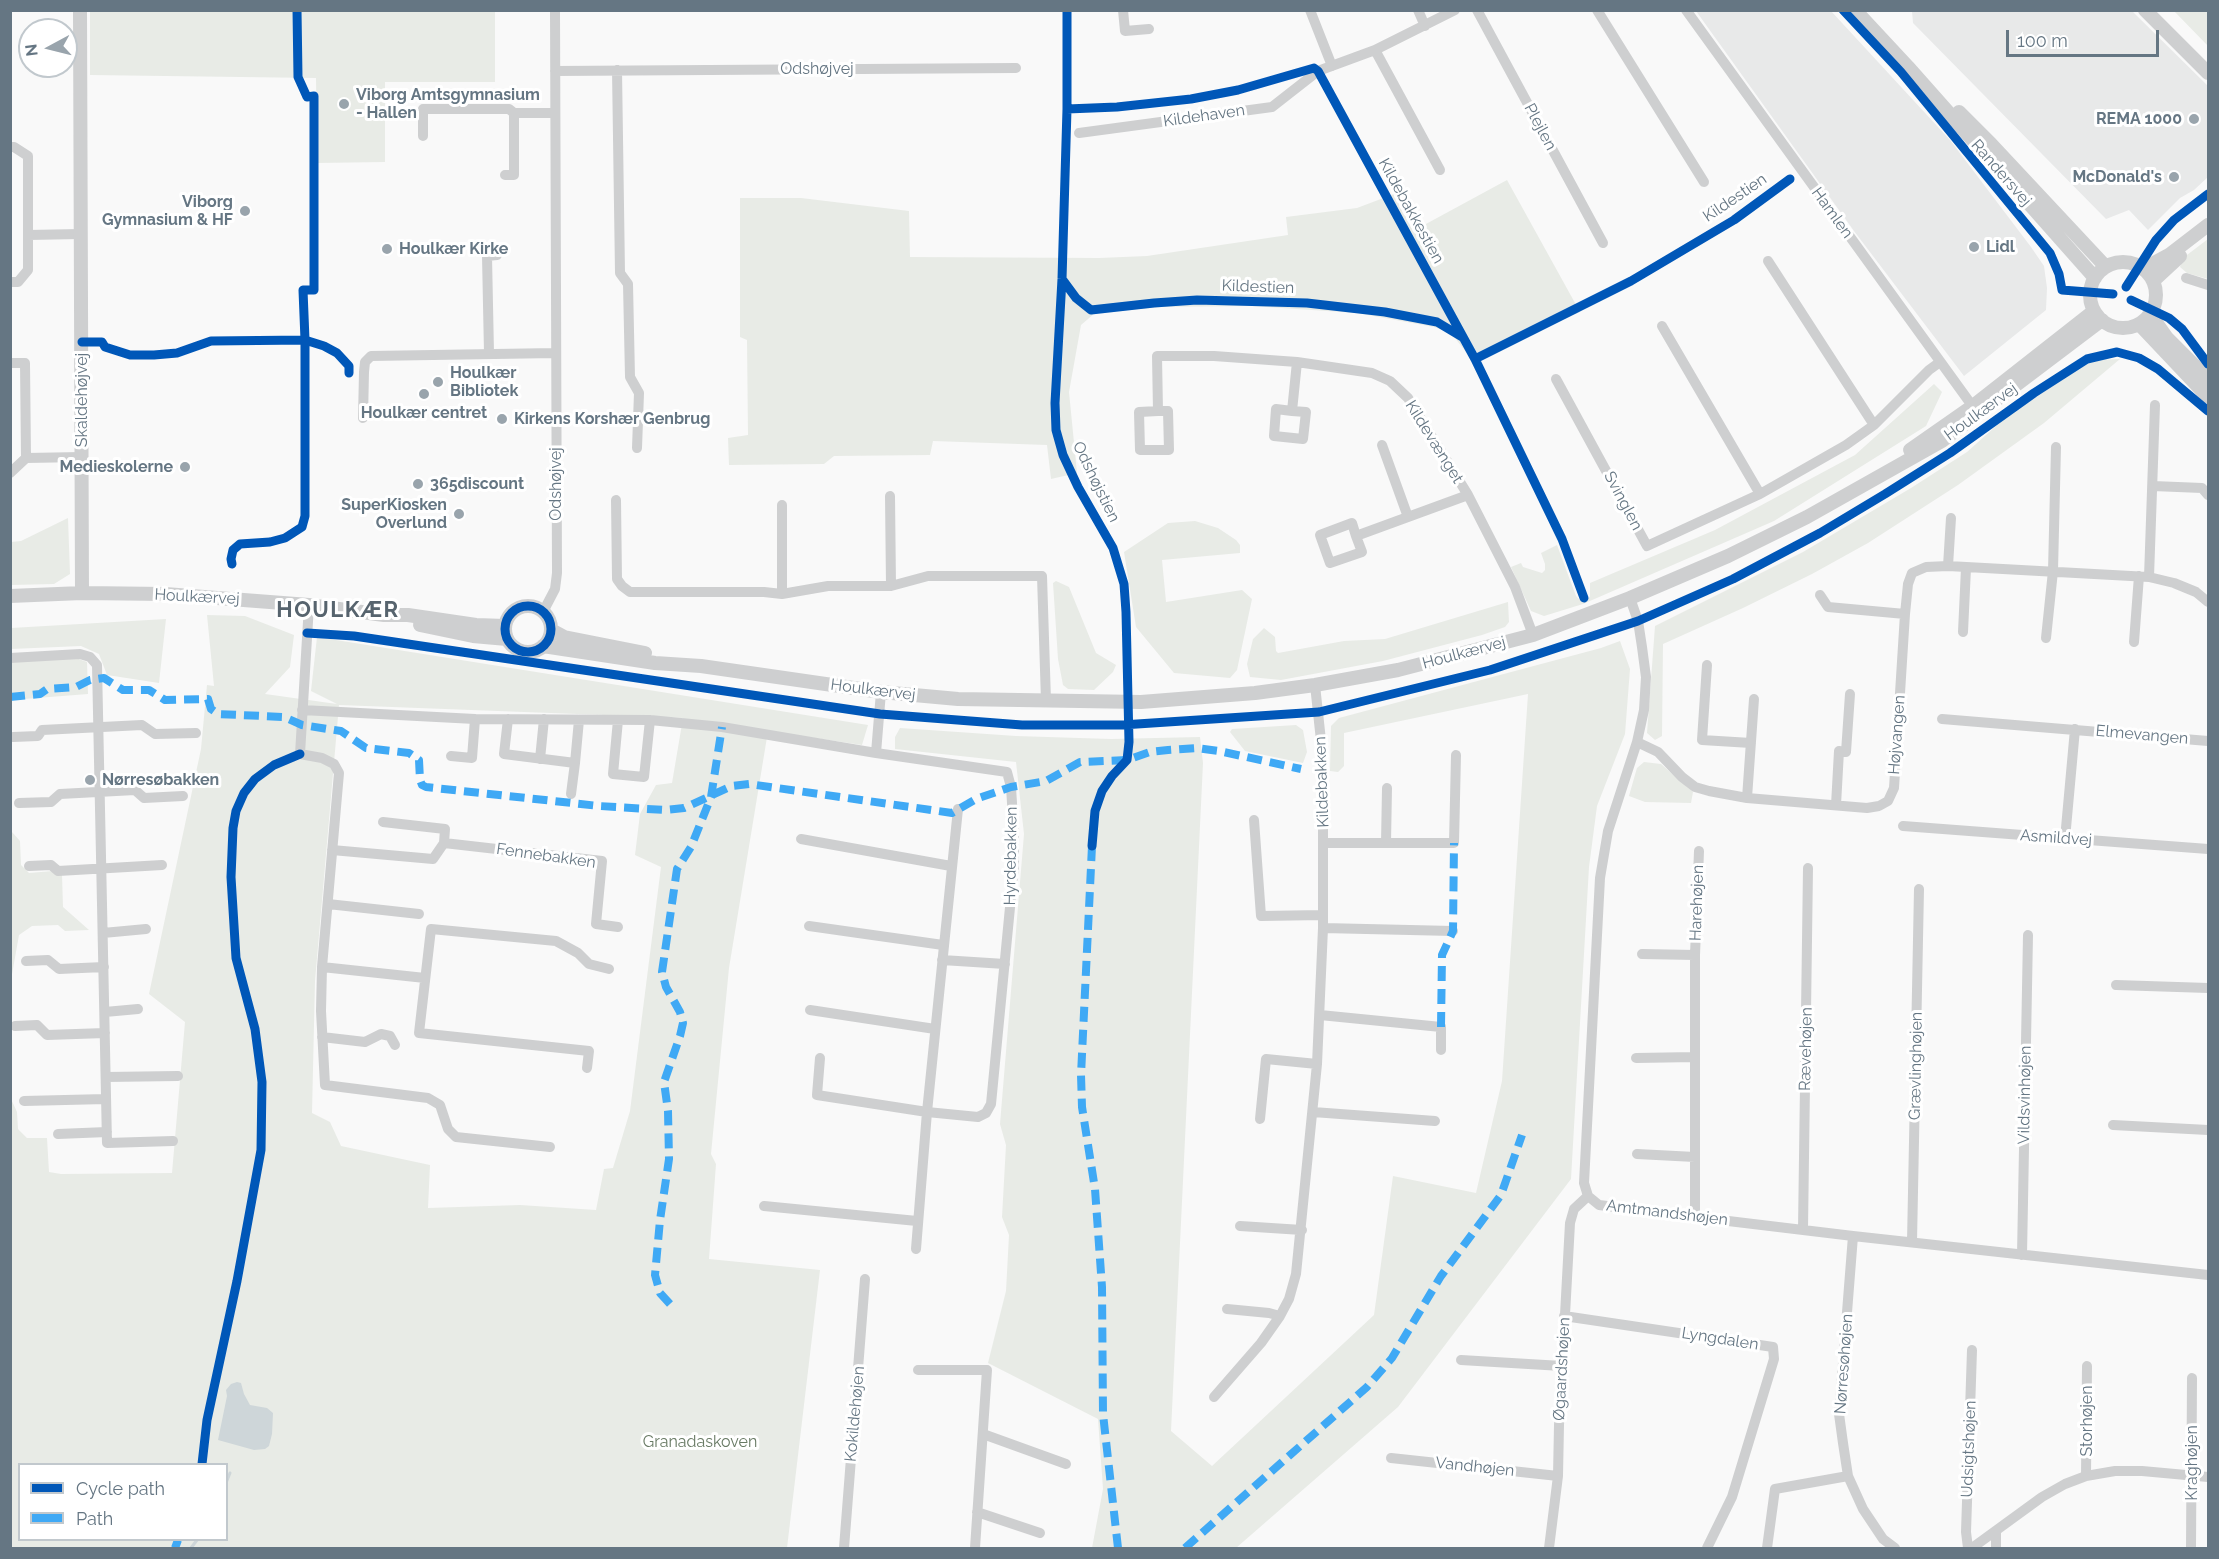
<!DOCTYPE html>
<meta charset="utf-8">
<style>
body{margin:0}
#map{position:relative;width:2219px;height:1559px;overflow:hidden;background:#f9f9f9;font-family:Raleway,sans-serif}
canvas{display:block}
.frame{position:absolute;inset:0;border:12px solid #657683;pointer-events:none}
.legend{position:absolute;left:18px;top:1463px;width:210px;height:78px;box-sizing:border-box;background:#fff;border:2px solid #c1c8cd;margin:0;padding:8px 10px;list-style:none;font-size:18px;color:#657683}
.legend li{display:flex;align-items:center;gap:12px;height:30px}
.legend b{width:30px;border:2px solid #c1c8cd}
.north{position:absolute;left:18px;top:18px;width:60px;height:60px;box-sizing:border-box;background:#fff;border:2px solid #c1c8cd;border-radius:50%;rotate:263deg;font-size:16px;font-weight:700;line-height:24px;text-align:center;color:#657683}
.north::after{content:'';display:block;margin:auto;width:21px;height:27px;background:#99a4ac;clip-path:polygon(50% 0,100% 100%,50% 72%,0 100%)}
.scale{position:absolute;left:2006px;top:30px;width:153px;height:27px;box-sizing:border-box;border:3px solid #657683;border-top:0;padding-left:8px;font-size:18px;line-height:21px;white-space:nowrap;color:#657683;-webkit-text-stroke:4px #fff;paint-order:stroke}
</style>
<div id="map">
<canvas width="2219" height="1559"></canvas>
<div class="frame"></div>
<ul class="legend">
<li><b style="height:8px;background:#0057b8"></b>Cycle path</li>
<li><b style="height:8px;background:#3fa9f5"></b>Path</li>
</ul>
<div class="north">N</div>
<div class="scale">100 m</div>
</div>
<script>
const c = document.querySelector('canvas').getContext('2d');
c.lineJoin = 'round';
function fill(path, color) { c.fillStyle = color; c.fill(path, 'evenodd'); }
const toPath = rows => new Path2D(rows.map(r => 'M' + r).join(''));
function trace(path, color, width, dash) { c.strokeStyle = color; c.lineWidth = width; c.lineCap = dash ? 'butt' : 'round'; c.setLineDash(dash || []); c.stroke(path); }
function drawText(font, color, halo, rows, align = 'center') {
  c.font = font + ' Raleway,sans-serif'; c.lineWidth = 6; c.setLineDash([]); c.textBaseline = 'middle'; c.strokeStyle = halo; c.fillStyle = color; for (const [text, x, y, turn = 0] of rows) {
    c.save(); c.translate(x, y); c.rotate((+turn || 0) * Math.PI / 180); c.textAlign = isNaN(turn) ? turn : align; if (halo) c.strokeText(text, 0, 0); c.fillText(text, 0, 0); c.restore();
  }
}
const built = toPath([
 [1696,11,1831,11,1950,140,2031,247,2044,266,2047,288,2046,310,1964,376,1854,231],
 [1912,11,2132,11,2208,86,2208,177,2194,190,2180,198,2148,230,2129,210,2106,219,1913,23]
]);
const green = toPath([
 [90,11,495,11,495,82,385,82,385,162,317,163,316,78,90,75],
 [2174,11,2208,11,2208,46],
 [1507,180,1580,312,1473,361,1451,333,1434,327,1357,313,1251,306,1161,307,1095,313,1081,325,1069,392,1077,473,1051,479,1047,445,933,441,930,455,834,456,824,464,729,465,728,438,748,435,747,340,740,337,740,198,801,198,909,211,910,257,1099,258,1147,256,1288,235,1286,217,1357,208,1394,194,1413,231],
 [2208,239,2208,279,2187,273,2180,267,2183,258],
 [2120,359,2044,423,1958,485,1868,543,1812,574,1743,608,1663,644,1662,736,1655,740,1647,733,1655,626,1803,552,1911,488,1967,452,2005,418,2084,365,2095,360],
 [1934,384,1942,392,1926,426,1774,521,1583,604,1544,616,1531,611,1511,567,1521,563,1523,567,1542,573,1545,570,1545,564,1541,553,1557,545,1576,596,1581,601,1590,597,1590,583,1715,530,1855,455],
 [68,518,70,574,54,584,11,585,11,542,21,541],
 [1195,521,1218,528,1236,540,1240,545,1240,553,1162,560,1166,602,1242,590,1252,599,1237,670,1230,678,1174,673,1136,627,1124,552,1168,523],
 [1056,581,1069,587,1096,653,1116,665,1113,672,1094,690,1068,689,1063,685,1058,659,1053,583],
 [1508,602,1509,622,1505,627,1482,635,1383,661,1281,680,1250,677,1247,664,1253,639,1264,628,1275,637,1276,651,1278,653,1344,641,1385,639],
 [207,615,245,616,294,635,290,667,265,694,337,704,311,691,317,637,868,725,862,745,768,731,729,968,711,1154,716,1164,709,1259,820,1270,787,1548,11,1548,10,1094,11,1099,17,1112,18,1129,27,1138,47,1138,49,1172,61,1174,172,1173,185,1022,149,994,201,749,207,685,214,686],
 [339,705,683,718,672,783,656,785,640,814,635,855,661,867,630,1111,613,1168,604,1169,596,1210,520,1205,428,1208,430,1165,341,1146,330,1122,312,1113,315,981],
 [20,1464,226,1464,226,1540,20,1540],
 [166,619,159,683,107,675,99,654,81,646,11,649,11,628],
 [1620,641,1630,669,1625,734,1597,806,1589,867,1571,1179,1398,1407,1236,1548,1092,1548,1103,1489,1098,1419,988,1363,1006,1291,1009,1235,1002,1217,1006,1145,1000,1124,1024,834,1016,762,895,749,895,737,900,728,1016,736,1111,739,1200,737,1203,763,1171,1431,1212,1466,1374,1315,1393,1176,1476,1193,1502,1081,1528,694,1344,733,1344,766,1338,772,1330,771,1331,726,1339,718,1601,648],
 [73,657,87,662,88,694,11,700,11,661],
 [1296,725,1303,730,1307,752,1303,763,1245,751,1230,732,1232,729],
 [1644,762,1661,764,1693,792,1691,803,1645,802,1629,796,1637,768],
 [10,809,12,832,20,841,21,865,29,873,53,871,62,875,63,907,89,930,65,931,58,925,32,926,19,935,11,980]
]);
const water = toPath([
 [237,1382,241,1383,244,1394,250,1405,267,1408,273,1413,272,1434,269,1446,265,1449,254,1450,218,1440,227,1396,226,1390,231,1384]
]);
const stream = toPath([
 [226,1483,230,1473],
 [191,1548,197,1540]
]);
const minor = toPath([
 [1123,10,1125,31,1149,29],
 [1310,10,1332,66],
 [1418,10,1425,26],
 [1477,10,1603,243],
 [1597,10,1704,182],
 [1686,10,1976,411],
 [1375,50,1440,170],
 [617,70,620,273,628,284,630,377,639,393,637,448],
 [555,71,1016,68],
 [1079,133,1272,107,1318,71,1375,50,1455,10],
 [423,136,423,109,509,109,514,113],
 [10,147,14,147,28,156,28,270,18,282,10,282],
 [505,175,514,175,514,113,555,113],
 [28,235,80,234],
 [1768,261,1874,425],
 [2186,278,2208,285],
 [1662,326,1760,494],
 [489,353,487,256,497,255],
 [10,363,25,363,26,458],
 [1556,379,1647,546,1760,494,1846,445,1874,425,1929,370,1940,362],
 [1158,411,1139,412,1140,450,1169,450,1168,411,1158,411,1157,356,1214,356,1297,362,1372,373,1390,381,1408,398,1468,495,1515,587,1533,635],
 [1292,411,1306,412,1303,439,1274,436,1276,409,1292,411,1297,362],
 [363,418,364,372,365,362,371,356,556,353],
 [1382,445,1408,517],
 [10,473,26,458,82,457],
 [2153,486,2202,488,2208,495],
 [890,496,891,586],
 [616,500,617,579,622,586,630,592,764,592,782,594,828,586,891,586,928,576,1042,576,1046,701],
 [1356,536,1362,552,1330,563,1320,535,1352,523,1356,536,1468,495],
 [1948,566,1951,518],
 [2149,577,2155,405],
 [782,594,782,505],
 [1820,595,1828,607,1905,614],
 [1630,598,1638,621,1642,647,1646,677,1644,710,1637,742,1608,831,1600,878,1584,1183,1588,1196,1599,1205,1695,1217,1853,1236,2208,1275],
 [309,605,300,754,322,758,334,764,339,773,322,967,321,1011,325,1085,428,1098,440,1105,448,1129,456,1137,550,1147],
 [543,612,555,589,557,573,555,10],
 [1963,632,1966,568],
 [2046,638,2053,571,2056,447],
 [2134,642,2139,576],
 [10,658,80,654,90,657,97,665,107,1143,173,1141],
 [1707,665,1702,740,1751,743],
 [881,692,876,753,1007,772,1011,787,1014,835,1014,866,991,1104,986,1113,978,1117,927,1112,916,1249],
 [302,710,475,719,650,720,722,727,876,753],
 [508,719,504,754,575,763,579,720],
 [1942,719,2208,741],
 [618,720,613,774,644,777,650,720],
 [13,737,38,736,42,730,142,725,155,734,196,733],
 [1637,742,1658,752,1682,777,1695,787,1709,791,1747,798,1867,808,1879,806,1888,801,1894,788,1905,614,1908,584,1912,573,1926,567,1948,566,2149,577,2174,583,2196,592,2208,602],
 [451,756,472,758,475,719],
 [540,759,544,719],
 [571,794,575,763],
 [1747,798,1754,699],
 [19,803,51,802,60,794,135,790,144,798,183,796],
 [1836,805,1839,751,1846,752,1850,694],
 [1254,820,1261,916,1323,915],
 [383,822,445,829,444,843],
 [1903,826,2208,849],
 [801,839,951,866],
 [2065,839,2075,729],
 [1323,843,1454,843,1456,755],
 [1386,843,1387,788],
 [332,850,433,859,444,843,602,861,596,924,618,927],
 [29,866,51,865,58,871,162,865],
 [328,904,419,914],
 [809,926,943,945],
 [1323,928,1453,931],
 [103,933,146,929],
 [1642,954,1695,955],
 [942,960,1005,964],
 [26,961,48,960,59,969,104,967],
 [322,967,425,978],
 [2116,985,2208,988],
 [810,1010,935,1029],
 [105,1012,138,1009],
 [1320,1015,1441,1027,1441,1050],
 [15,1026,37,1025,47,1035,105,1033],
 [322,1037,365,1042,381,1034,390,1036,395,1045],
 [820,1058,817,1095,927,1112,958,809],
 [1636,1058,1695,1057],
 [587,1068,589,1051,419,1033,431,929,556,941,578,953,589,964,609,969],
 [106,1077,178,1076],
 [24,1101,106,1099],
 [1313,1112,1435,1121],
 [1260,1119,1266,1059,1317,1064],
 [2113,1125,2208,1130],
 [58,1134,107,1132],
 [1637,1154,1695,1157],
 [764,1206,917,1221],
 [1695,1217,1695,955,1699,851],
 [1240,1226,1302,1230],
 [1803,1229,1808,868],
 [1853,1236,1839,1414,1843,1443,1848,1476,1863,1509,1883,1539,1895,1548],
 [1912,1242,1919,889],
 [2022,1255,2028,935],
 [1227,1309,1269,1313,1280,1316],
 [1564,1316,1773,1347,1774,1359,1732,1497,1707,1548],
 [1461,1360,1562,1366],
 [918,1370,987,1370,975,1548],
 [1214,1397,1261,1343,1280,1316,1289,1299,1296,1274,1317,1064,1323,928,1323,759,1315,685],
 [983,1434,1066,1464],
 [1391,1458,1558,1476],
 [2086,1476,2087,1366],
 [977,1512,1040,1533],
 [844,1548,865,1279],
 [1549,1548,1558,1476,1559,1425,1570,1223,1574,1209,1588,1196],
 [1767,1548,1775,1489,1848,1476],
 [1968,1548,1966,1532,1972,1350],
 [1972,1548,2042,1497,2065,1484,2086,1476,2115,1471,2142,1471,2208,1477],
 [1996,1548,1996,1531],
 [2191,1548,2192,1378]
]);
const tertiary = toPath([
 [80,10,82,593],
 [1855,10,1908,67,2095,278],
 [2145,10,2208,73],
 [1959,112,1991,144,2106,267],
 '2090 295a33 33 0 1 1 66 0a33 33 0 1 1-66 0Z',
 [2143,269,2169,255,2208,225],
 [2153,281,2180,256],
 [2150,314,2167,338,2208,379],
 [2139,324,2208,397],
 [1910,450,1973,406,2094,311],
 [10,596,82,593,165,594,309,605,384,615,408,615,476,625,505,626],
 '505 629a23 23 0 1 1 46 0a23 23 0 1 1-46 0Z',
 [420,625,473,636,507,639],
 [551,630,564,637,645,653],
 [543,646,655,663,701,666,881,692,958,699,1141,702,1255,693,1315,685,1398,670,1533,635,1630,598,1728,556,1807,517,1942,441,2102,320]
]);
const quiet = toPath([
 [10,697,40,694,47,689,76,687,90,680,104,678,123,690,149,690,165,700,208,699,211,709,218,714,284,717,302,725,341,731,366,748,409,753,419,760,420,780,422,785,426,787,599,806,665,810,684,808,732,786,749,784,952,813,976,799,1011,787,1046,781,1080,762,1127,760,1150,752,1168,750,1197,748,1219,751,1301,769],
 [1092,846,1081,1075,1082,1107,1095,1189,1102,1287,1103,1414,1118,1548],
 [1441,1027,1442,955,1453,931,1454,843],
 [670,1304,660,1293,655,1275,660,1220,669,1159,668,1111,664,1082,680,1036,683,1023,680,1012,666,987,662,972,677,869,691,847,711,797,722,727],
 [175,1548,178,1540],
 [1185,1548,1367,1387,1392,1358,1441,1276,1501,1195,1522,1135]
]);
const cycleway = toPath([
 [1067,10,1067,109,1062,279,1055,403,1056,430,1063,455,1078,487,1113,548,1124,584,1126,612,1129,742,1127,760,1112,776,1102,791,1095,811,1092,846],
 [1843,10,1901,72,2050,253,2059,274,2062,290,2113,294],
 [1067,109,1117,107,1191,99,1238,90,1314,68,1318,71,1475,359,1562,539,1584,598],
 [1062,279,1076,298,1091,310,1154,303,1197,300,1307,303,1385,312,1437,322,1462,337],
 [2126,287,2156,240,2174,220,2208,194],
 [2131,300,2169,318,2182,329,2208,364],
 [82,342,102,342,105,347,130,355,154,355,177,353,211,341,305,340,324,346,337,353,349,366,349,373],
 [1475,359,1631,281,1734,220,1790,179],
 [232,564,231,559,233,550,240,544,270,542,285,538,302,527,305,516,305,340,303,290,314,290,314,96,307,97,298,77,297,10],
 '505 629a23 23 0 1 1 46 0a23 23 0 1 1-46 0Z',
 [307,633,354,636,880,714,1022,725,1122,725,1319,712,1490,670,1638,621,1733,579,1820,533,1885,494,1950,453,2034,393,2087,359,2117,352,2139,358,2158,369,2208,411],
 [202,1464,207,1420,237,1281,261,1150,262,1082,255,1029,236,958,231,877,233,828,236,811,244,793,255,779,274,765,300,754]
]);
const markers = [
 [344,104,6,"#99a4ac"],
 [2194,119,6,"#99a4ac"],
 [2174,177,6,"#99a4ac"],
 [245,211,6,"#99a4ac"],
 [1974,247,6,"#99a4ac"],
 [387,249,6,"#99a4ac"],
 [438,382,6,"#99a4ac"],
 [424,394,6,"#99a4ac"],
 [502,419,6,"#99a4ac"],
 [185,467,6,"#99a4ac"],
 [418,484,6,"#99a4ac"],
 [459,514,6,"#99a4ac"],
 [90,780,6,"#99a4ac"]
];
const streetNames = [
 ["Odshøjvej",817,69],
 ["Kildehaven",1204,116,-8],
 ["Plejlen",1540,127,62],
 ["Randersvej",2001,173,49],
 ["Kildestien",1735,198,-34],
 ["Kildebakkestien",1411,211,61],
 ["Hamlen",1832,213,54],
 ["Kildestien",1258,287,2],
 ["Skaldehøjvej",82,400,-90],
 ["Houlkærvej",1981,412,-36],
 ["Kildevænget",1434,442,58],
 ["Odshøjstien",1096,482,64],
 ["Odshøjvej",556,484,-90],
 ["Svinglen",1623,501,62],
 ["Houlkærvej",197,597,3],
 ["Houlkærvej",1464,653,-15],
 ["Houlkærvej",873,690,7],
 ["Højvangen",1897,735,-86],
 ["Elmevangen",2142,735,5],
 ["Kildebakken",1322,782,-92],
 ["Asmildvej",2056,838,4],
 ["Fennebakken",546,856,8],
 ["Hyrdebakken",1011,856,-89],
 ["Harehøjen",1697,903,-88],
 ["Rævehøjen",1806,1049,-89],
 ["Grævlinghøjen",1916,1066,-89],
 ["Vildsvinhøjen",2025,1095,-89],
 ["Amtmandshøjen",1667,1213,7],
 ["Lyngdalen",1720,1339,9],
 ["Nørresøhøjen",1844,1364,-86],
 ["Øgaardshøjen",1562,1369,-87],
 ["Kokildehøjen",855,1414,-85],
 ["Storhøjen",2087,1421,-90],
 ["Udsigtshøjen",1969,1449,-88],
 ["Kraghøjen",2192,1463,-90],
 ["Vandhøjen",1475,1467,6]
];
const poiNames = [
 ["Viborg Amtsgymnasium",356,95],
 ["- Hallen",356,113],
 ["REMA 1000",2182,119,"right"],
 ["McDonald's",2162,177,"right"],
 ["Viborg",233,202,"right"],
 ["Gymnasium & HF",233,220,"right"],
 ["Lidl",1986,247],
 ["Houlkær Kirke",399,249],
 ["Houlkær",450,373],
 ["Bibliotek",450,391],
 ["Houlkær centret",424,413,"center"],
 ["Kirkens Korshær Genbrug",514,419],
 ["Medieskolerne",173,467,"right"],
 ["365discount",430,484],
 ["SuperKiosken",447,505,"right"],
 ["Overlund",447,523,"right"],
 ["Nørresøbakken",102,780]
];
const parkNames = [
 ["Granadaskoven",700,1442]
];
const districtNames = [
 ["HOULKÆR",338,610]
];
fill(built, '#e8e9e9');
fill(green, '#e8ebe6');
fill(water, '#ced6d9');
trace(stream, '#ced6d9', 3);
trace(minor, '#cecfd0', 10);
trace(tertiary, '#cecfd0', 14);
trace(quiet, '#3fa9f5', 8, [15, 8]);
trace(cycleway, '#0057b8', 9);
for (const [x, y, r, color] of markers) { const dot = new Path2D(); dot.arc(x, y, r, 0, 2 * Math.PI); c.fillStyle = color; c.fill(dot); trace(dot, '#fff', 2); }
drawText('16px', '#657683', '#fff', streetNames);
drawText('bold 16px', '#657683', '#fff', poiNames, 'left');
drawText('16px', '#687a64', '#fff', parkNames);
c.letterSpacing = '1.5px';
drawText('bold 22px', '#57646e', '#fff', districtNames);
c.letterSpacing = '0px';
</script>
